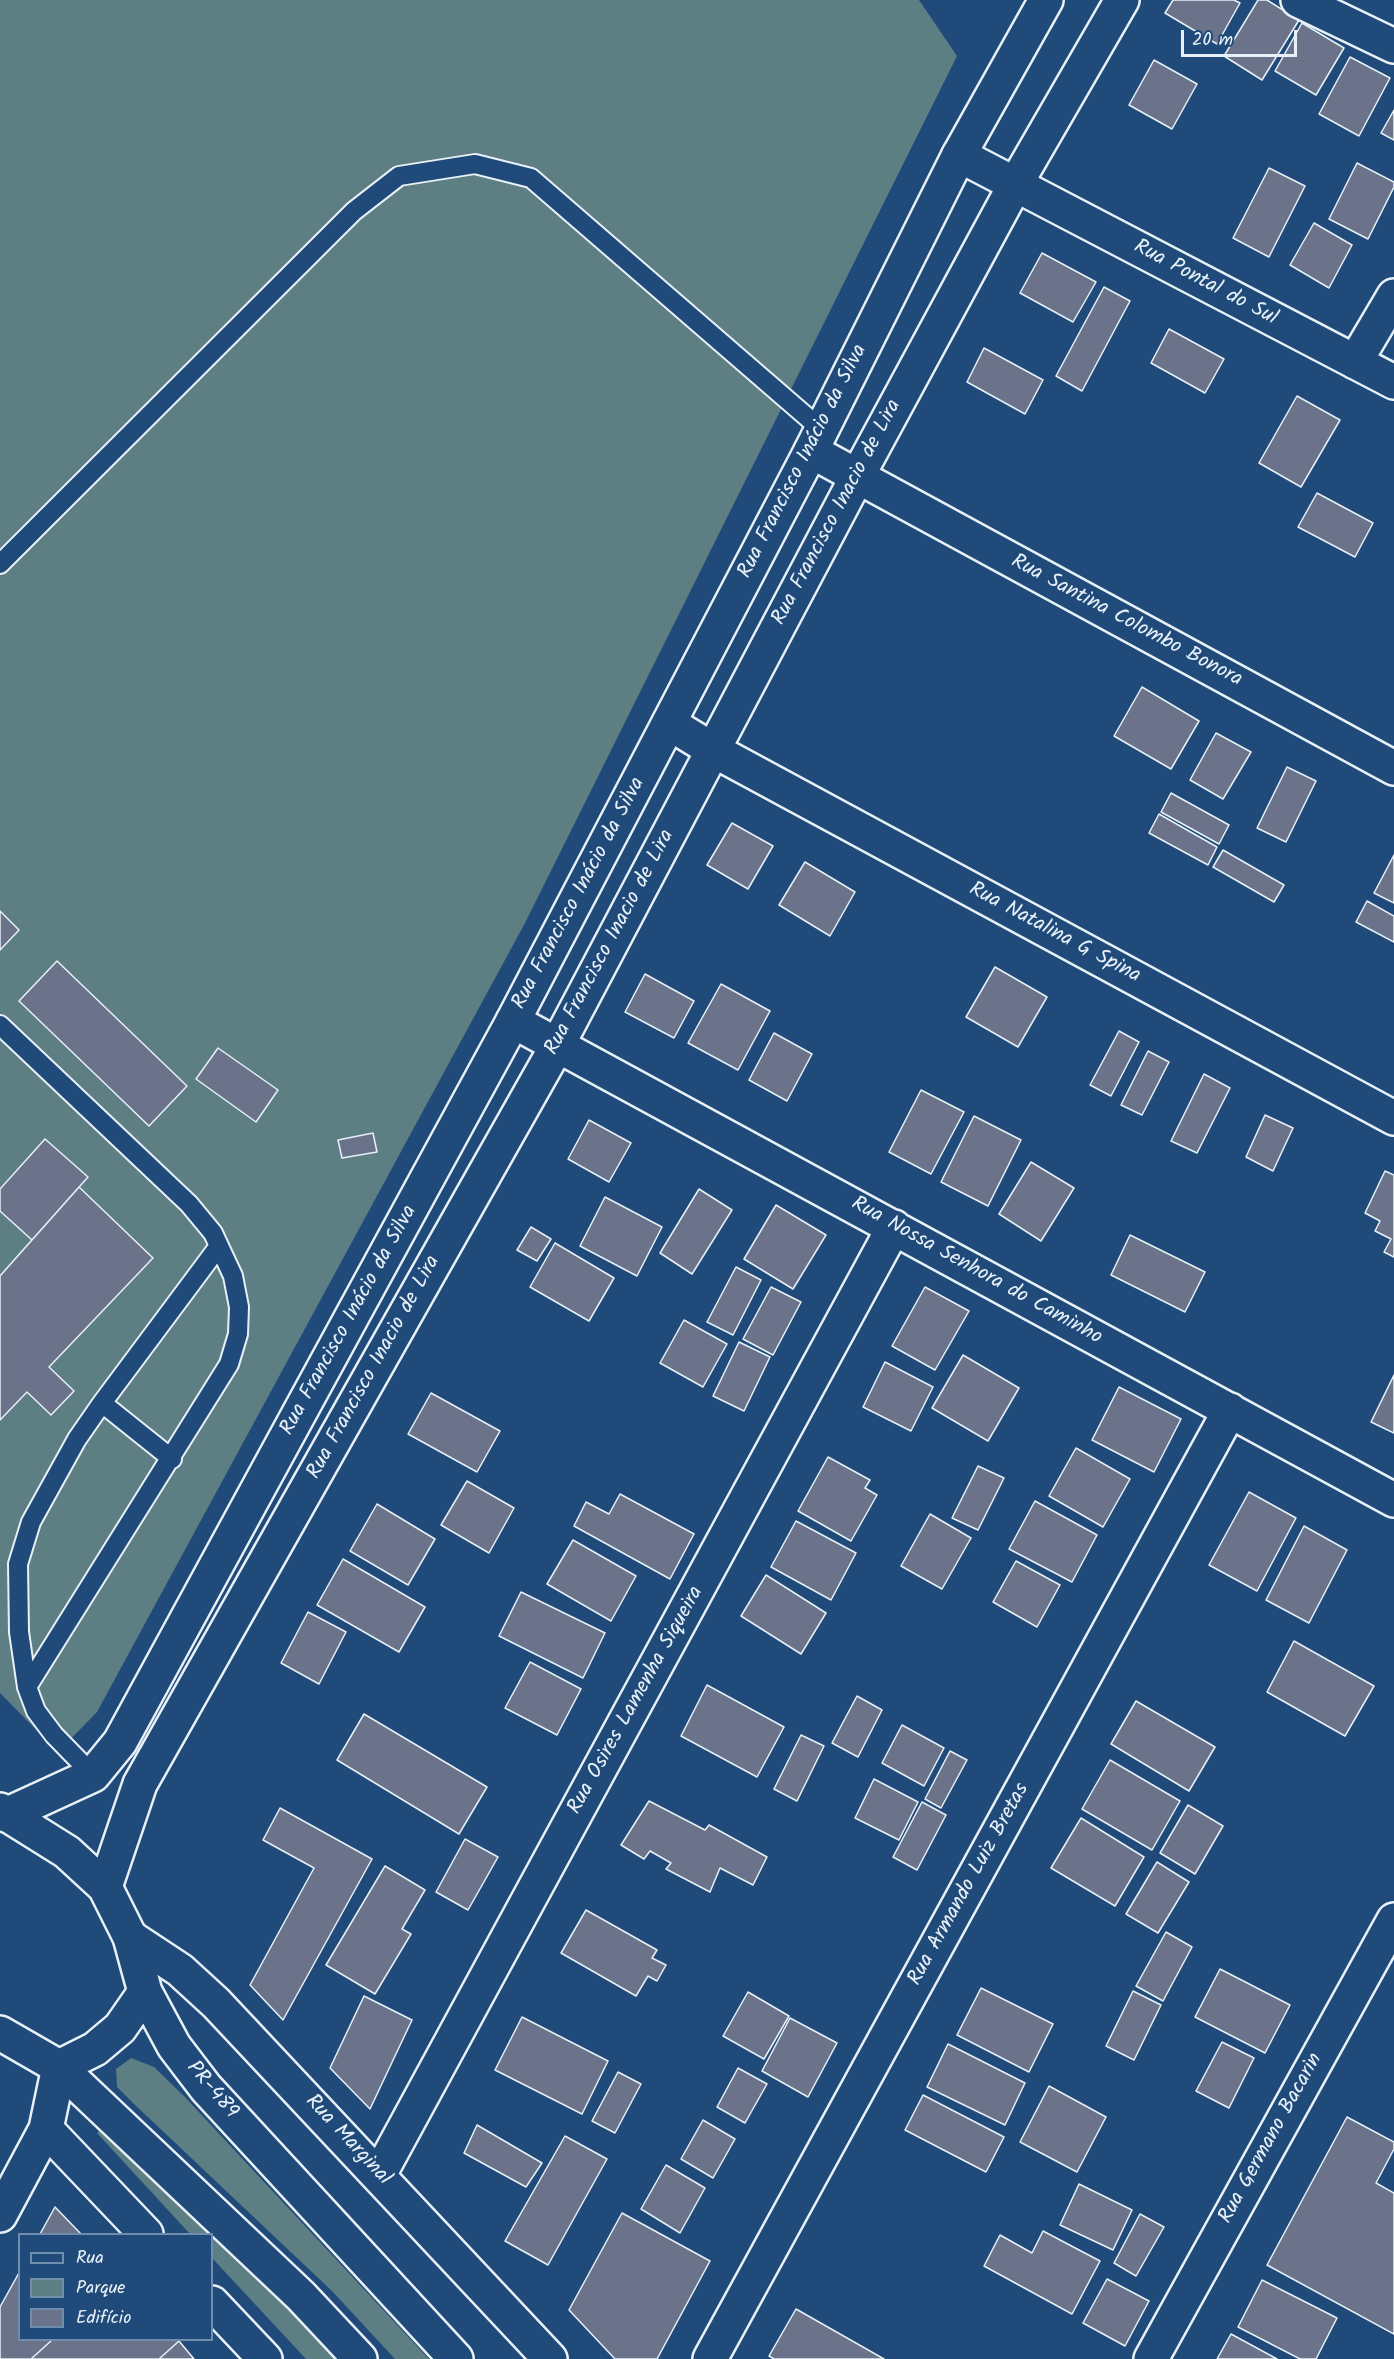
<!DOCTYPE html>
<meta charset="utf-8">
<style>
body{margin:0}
#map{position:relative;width:1394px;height:2359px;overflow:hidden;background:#1f4a7a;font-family:Kalam,sans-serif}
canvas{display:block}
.legend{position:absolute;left:18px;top:2233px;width:195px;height:108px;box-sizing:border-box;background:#1f4a7a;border:2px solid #6f8dac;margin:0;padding:8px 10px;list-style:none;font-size:18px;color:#e8f1f8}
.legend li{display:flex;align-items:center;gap:12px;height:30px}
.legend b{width:30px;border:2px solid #6f8dac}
.scale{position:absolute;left:1181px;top:30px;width:116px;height:27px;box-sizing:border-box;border:3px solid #e8f1f8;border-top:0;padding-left:8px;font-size:18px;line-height:21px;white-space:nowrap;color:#e8f1f8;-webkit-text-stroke:4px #1f4a7a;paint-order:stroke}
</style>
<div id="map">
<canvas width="1394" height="2359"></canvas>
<ul class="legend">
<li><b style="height:8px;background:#1f4a7a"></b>Rua</li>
<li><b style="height:16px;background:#5d7e83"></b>Parque</li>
<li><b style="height:16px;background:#6a738a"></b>Edifício</li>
</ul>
<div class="scale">20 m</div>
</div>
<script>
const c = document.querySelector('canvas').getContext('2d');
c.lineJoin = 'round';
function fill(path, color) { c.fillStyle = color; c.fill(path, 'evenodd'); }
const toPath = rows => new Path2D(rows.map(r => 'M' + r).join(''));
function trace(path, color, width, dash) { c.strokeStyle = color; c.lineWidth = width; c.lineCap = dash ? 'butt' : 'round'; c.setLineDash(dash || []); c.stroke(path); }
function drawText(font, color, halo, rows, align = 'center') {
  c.font = font + ' Kalam,sans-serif'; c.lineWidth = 4.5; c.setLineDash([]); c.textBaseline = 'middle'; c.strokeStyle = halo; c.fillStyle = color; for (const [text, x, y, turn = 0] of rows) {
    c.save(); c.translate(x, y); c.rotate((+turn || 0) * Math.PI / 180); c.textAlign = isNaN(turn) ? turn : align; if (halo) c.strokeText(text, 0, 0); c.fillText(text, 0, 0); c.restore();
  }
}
const green = toPath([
 [0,0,919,0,957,56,525,923,97,1712,58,1752,0,1693],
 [131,2058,154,2067,184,2096,429,2359,395,2359,332,2291,133,2103,117,2087,116,2069],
 [106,2124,352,2359,306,2359,212,2258,212,2234,190,2234,97,2133]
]);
const building = toPath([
 [1173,0,1234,0,1240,3,1217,44,1165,13,1173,0],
 [1258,0,1267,0,1299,20,1262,80,1224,56,1258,0],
 [1302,23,1344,48,1316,95,1275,71,1302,23],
 [1350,57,1390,78,1359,136,1319,114,1350,57],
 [1154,60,1197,84,1172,129,1129,105,1154,60],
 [1394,110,1394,140,1381,133,1394,110],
 [1357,163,1394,182,1394,187,1368,239,1329,219,1357,163],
 [1269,168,1305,186,1269,257,1233,238,1269,168],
 [1314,223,1352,245,1329,288,1290,265,1314,223],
 [1042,253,1096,282,1073,322,1020,293,1042,253],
 [1104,287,1130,301,1082,391,1056,376,1104,287],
 [1169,329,1224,359,1205,393,1151,363,1169,329],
 [984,348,1043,380,1025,414,967,382,984,348],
 [1297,396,1340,420,1301,487,1259,463,1297,396],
 [1317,493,1373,523,1355,557,1298,527,1317,493],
 [1142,687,1199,721,1171,769,1114,736,1142,687],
 [1216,733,1251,752,1223,799,1190,780,1216,733],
 [1287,767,1316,781,1286,842,1257,828,1287,767],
 [1171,793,1229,825,1219,844,1161,812,1171,793],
 [1159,814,1217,847,1208,865,1149,833,1159,814],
 [732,823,773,846,748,889,707,865,732,823],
 [1223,850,1284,885,1274,902,1213,867,1223,850],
 [1394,855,1394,903,1374,893,1394,855],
 [805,862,855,892,830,936,779,905,805,862],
 [1367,901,1394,916,1394,942,1356,922,1367,901],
 [0,911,19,930,0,950,0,911],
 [57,961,187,1086,149,1126,19,1001,57,961],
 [995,967,1047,997,1018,1047,966,1017,995,967],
 [645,974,694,1001,674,1038,625,1012,645,974],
 [721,984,770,1011,738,1070,688,1043,721,984],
 [1119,1031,1139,1042,1111,1096,1090,1085,1119,1031],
 [774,1033,812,1054,787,1101,749,1080,774,1033],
 [218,1048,278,1090,256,1122,196,1079,218,1048],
 [1148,1051,1169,1062,1142,1115,1121,1105,1148,1051],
 [1204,1074,1230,1088,1197,1153,1171,1141,1204,1074],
 [921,1090,964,1112,931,1174,889,1152,921,1090],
 [1265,1115,1293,1128,1273,1171,1246,1157,1265,1115],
 [974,1116,1021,1140,988,1206,941,1182,974,1116],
 [589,1120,631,1143,609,1182,568,1159,589,1120],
 [373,1133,377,1152,342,1158,338,1140,373,1133],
 [45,1139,88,1177,32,1240,0,1211,0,1189,45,1139],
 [1031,1162,1074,1188,1041,1241,999,1214,1031,1162],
 [1385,1171,1394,1175,1394,1257,1384,1252,1391,1239,1375,1231,1380,1221,1365,1213,1385,1171],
 [79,1187,153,1258,49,1367,74,1391,51,1415,27,1392,0,1420,0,1276,79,1187],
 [699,1189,732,1210,692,1274,660,1253,699,1189],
 [605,1197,662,1227,637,1276,580,1246,605,1197],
 [776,1205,826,1235,793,1289,744,1259,776,1205],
 [531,1227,551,1239,537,1261,517,1250,531,1227],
 [1130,1235,1205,1272,1185,1312,1111,1275,1130,1235],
 [555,1243,614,1278,589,1321,530,1287,555,1243],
 [736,1267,761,1280,733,1335,707,1322,736,1267],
 [771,1287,801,1302,773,1355,743,1339,771,1287],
 [925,1287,969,1311,935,1370,892,1346,925,1287],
 [684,1320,727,1344,703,1387,660,1363,684,1320],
 [739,1342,770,1357,744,1411,713,1396,739,1342],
 [963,1355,1019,1388,988,1441,932,1408,963,1355],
 [885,1362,933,1387,911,1431,863,1407,885,1362],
 [1394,1375,1394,1433,1371,1422,1394,1375],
 [1119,1387,1181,1419,1154,1472,1092,1440,1119,1387],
 [431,1393,500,1431,477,1472,408,1434,431,1393],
 [1076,1448,1130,1479,1103,1527,1049,1496,1076,1448],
 [828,1457,870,1480,865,1488,877,1495,851,1541,798,1511,828,1457],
 [978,1466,1004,1478,978,1530,952,1518,978,1466],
 [467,1481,514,1508,489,1553,441,1525,467,1481],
 [1249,1492,1296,1518,1257,1591,1209,1565,1249,1492],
 [620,1494,694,1534,670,1579,574,1526,586,1502,609,1514,620,1494],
 [1035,1501,1097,1535,1072,1582,1009,1549,1035,1501],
 [377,1504,435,1539,408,1585,350,1551,377,1504],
 [930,1514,971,1538,942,1589,901,1566,930,1514],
 [796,1521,856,1553,831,1600,771,1567,796,1521],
 [1304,1526,1347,1550,1309,1623,1266,1600,1304,1526],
 [573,1540,636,1576,611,1621,547,1584,573,1540],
 [343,1559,425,1607,399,1652,317,1605,343,1559],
 [1016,1561,1060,1585,1037,1627,993,1602,1016,1561],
 [766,1575,826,1613,801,1654,741,1616,766,1575],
 [521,1592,605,1633,583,1678,499,1636,521,1592],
 [308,1612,346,1632,319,1684,281,1663,308,1612],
 [1294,1641,1374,1686,1345,1736,1267,1692,1294,1641],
 [530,1662,581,1689,557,1735,505,1708,530,1662],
 [707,1685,784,1727,757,1777,681,1736,707,1685],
 [857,1696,882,1710,858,1757,832,1743,857,1696],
 [1136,1701,1215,1747,1189,1791,1111,1744,1136,1701],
 [364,1714,487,1787,459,1834,337,1760,364,1714],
 [902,1725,944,1748,924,1786,882,1763,902,1725],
 [801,1735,824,1746,797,1801,774,1789,801,1735],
 [950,1751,967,1760,941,1808,925,1799,950,1751],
 [1110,1760,1180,1801,1152,1850,1082,1809,1110,1760],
 [874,1779,918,1802,899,1840,855,1818,874,1779],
 [649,1801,705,1830,709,1825,767,1857,753,1885,720,1868,710,1892,666,1869,671,1863,650,1851,644,1859,621,1845,649,1801],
 [922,1802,946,1815,917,1870,893,1857,922,1802],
 [1188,1805,1223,1826,1195,1874,1160,1853,1188,1805],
 [280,1808,372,1859,283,2020,250,1985,314,1868,263,1840,280,1808],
 [1081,1818,1144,1857,1115,1906,1051,1868,1081,1818],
 [465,1839,498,1857,468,1910,436,1892,465,1839],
 [1157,1862,1189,1882,1158,1933,1126,1914,1157,1862],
 [385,1866,425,1890,402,1929,411,1934,375,1994,326,1965,385,1866],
 [586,1910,657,1950,652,1958,666,1965,657,1981,648,1976,636,1996,561,1953,586,1910],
 [1166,1932,1192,1947,1163,2001,1136,1986,1166,1932],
 [1220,1969,1290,2005,1265,2053,1195,2017,1220,1969],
 [981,1988,1053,2024,1029,2072,957,2035,981,1988],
 [1133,1991,1161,2005,1134,2060,1106,2046,1133,1991],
 [748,1992,789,2016,764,2059,723,2036,748,1992],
 [364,1996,412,2020,370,2109,330,2068,364,1996],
 [522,2017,608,2061,582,2114,495,2070,522,2017],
 [790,2018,837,2043,808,2097,762,2071,790,2018],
 [1222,2042,1254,2058,1229,2108,1196,2091,1222,2042],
 [948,2044,1025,2083,1005,2125,927,2087,948,2044],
 [738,2068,767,2084,745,2123,717,2107,738,2068],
 [618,2072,641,2084,615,2133,592,2121,618,2072],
 [1049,2086,1106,2117,1077,2172,1020,2142,1049,2086],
 [923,2095,1004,2137,986,2172,905,2130,923,2095],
 [1347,2117,1394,2142,1394,2149,1376,2183,1394,2193,1394,2334,1267,2265,1347,2117],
 [703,2120,735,2139,713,2178,681,2159,703,2120],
 [477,2125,542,2163,526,2187,464,2153,477,2125],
 [565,2136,607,2159,548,2265,505,2241,565,2136],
 [666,2165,705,2188,680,2233,641,2209,666,2165],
 [1079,2184,1132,2210,1113,2250,1060,2225,1079,2184],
 [55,2207,81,2234,40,2234,55,2207],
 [622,2213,710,2261,657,2359,615,2359,569,2310,622,2213],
 [1140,2214,1164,2227,1136,2276,1114,2263,1140,2214],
 [1043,2231,1100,2261,1072,2314,984,2266,1000,2235,1032,2253,1043,2231],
 [20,2271,20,2340,52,2340,31,2359,0,2359,0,2307,20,2271],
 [1107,2279,1149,2301,1125,2346,1083,2323,1107,2279],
 [1262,2280,1337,2318,1316,2359,1300,2359,1238,2327,1262,2280],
 [796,2309,884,2359,774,2359,769,2356,796,2309],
 [1231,2334,1277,2359,1217,2359,1231,2334],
 [52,2340,177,2340,179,2341,159,2359,31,2359,52,2340],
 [179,2341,194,2359,159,2359,179,2341]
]);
const service = toPath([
 [0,564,354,211,399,176,475,164,531,178,822,430],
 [0,1025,189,1204,213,1233,219,1246,233,1276,239,1307,238,1334,229,1364,27,1687,36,1711,54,1735,93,1775],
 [102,1403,219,1246],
 [27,1687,19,1632,18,1564,31,1522,77,1439,102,1403,172,1459]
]);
const minor = toPath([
 [1298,0,1394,46],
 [959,155,1394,382],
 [1355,362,1394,296],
 [811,451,1394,768],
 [669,723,713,750,1394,1118],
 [513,1021,1394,1500],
 [130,1937,180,1970,216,2003,550,2359],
 [46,2129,146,2234],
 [379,2175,894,1227],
 [0,2215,46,2129,59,2067],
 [212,2303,265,2359],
 [710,2359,1230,1410],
 [1151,2359,1394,1920]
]);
const tertiary = toPath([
 [6,1815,93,1775,120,1742,513,1021,811,451,959,155,1046,0],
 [105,1887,140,1784,557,1046,857,477,1015,185,1122,0]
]);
const primary = toPath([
 [0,1810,67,1852,105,1887,130,1937,145,1992,174,2046,206,2088,456,2359],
 [0,2033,59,2067,301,2296,360,2359],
 [59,2067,95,2049,120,2028,145,1992]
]);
const streetNames = [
 ["Rua Pontal do Sul",1205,284,28],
 ["Rua Francisco Inácio da Silva",804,462,-63],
 ["Rua Francisco Inacio de Lira",838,513,-62],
 ["Rua Santina Colombo Bonora",1126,622,28],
 ["Rua Francisco Inácio da Silva",580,894,-62],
 ["Rua Natalina G Spina",1054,934,28],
 ["Rua Francisco Inacio de Lira",611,943,-62],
 ["Rua Nossa Senhora do Caminho",976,1272,29],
 ["Rua Francisco Inácio da Silva",350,1321,-61],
 ["Rua Francisco Inacio de Lira",375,1368,-61],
 ["Rua Osires Lamenha Siqueira",637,1701,-61],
 ["Rua Armando Luiz Bretas",970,1885,-61],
 ["PR-489",211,2091,50],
 ["Rua Germano Bacarin",1272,2139,-61],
 ["Rua Marginal",347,2141,47]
];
fill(green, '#5d7e83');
fill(building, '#6a738a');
trace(building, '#e8f1f8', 1.5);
trace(service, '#e8f1f8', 22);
trace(minor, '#e8f1f8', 38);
trace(tertiary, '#e8f1f8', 38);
trace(primary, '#e8f1f8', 38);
trace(service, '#1f4a7a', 18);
trace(minor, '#1f4a7a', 33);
trace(tertiary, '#1f4a7a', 33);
trace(primary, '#1f4a7a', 33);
drawText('21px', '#e8f1f8', '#1f4a7a', streetNames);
</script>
